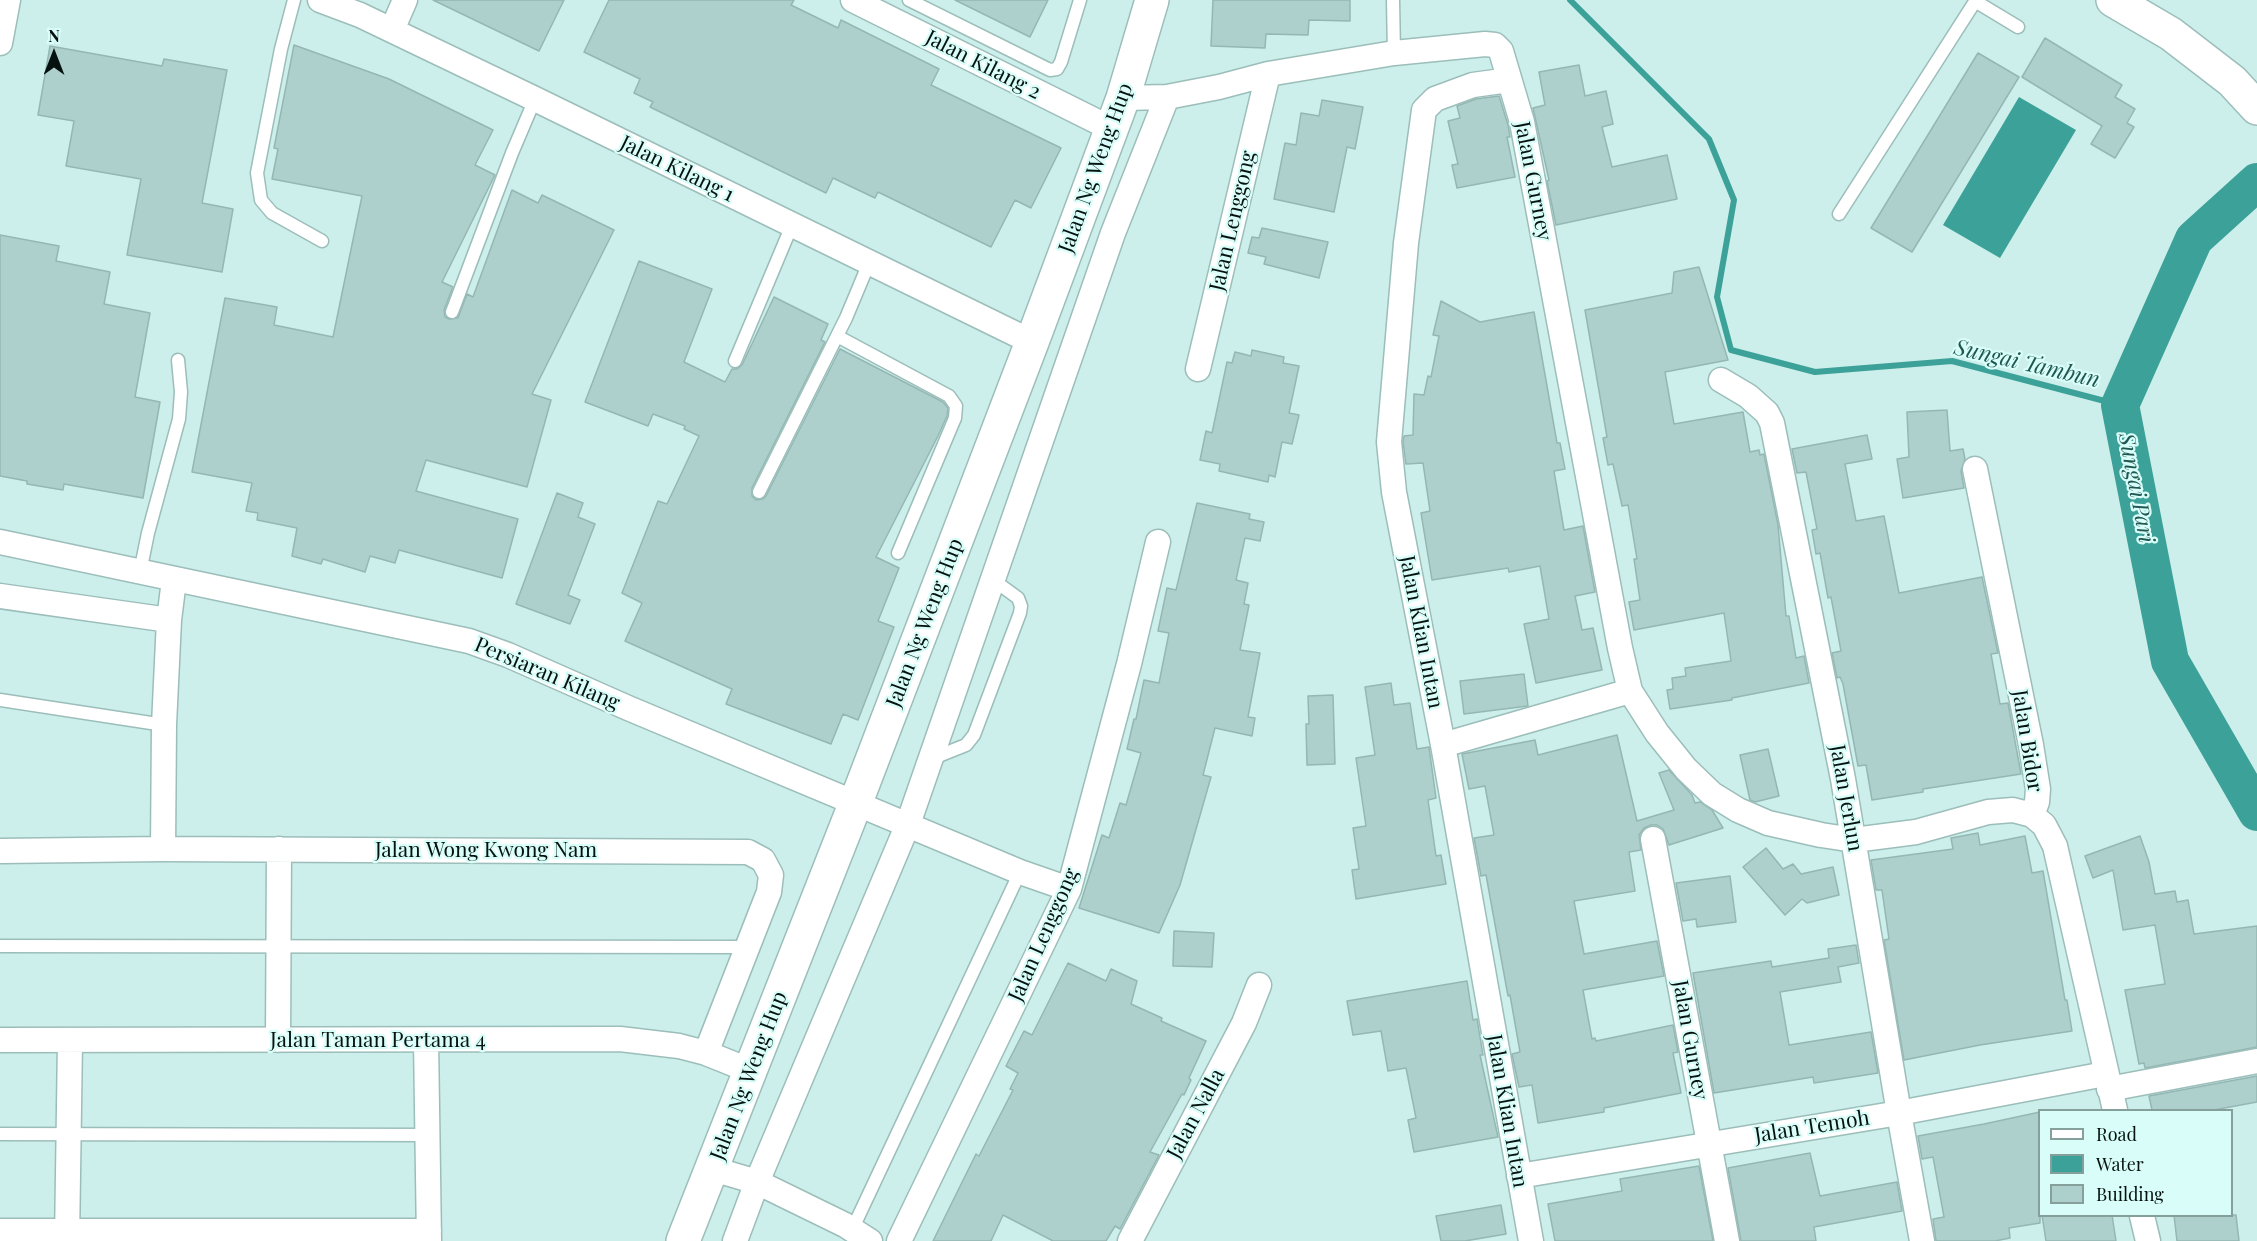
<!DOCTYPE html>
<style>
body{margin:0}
#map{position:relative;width:2257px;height:1241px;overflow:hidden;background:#ccefeb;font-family:"Playfair Display",serif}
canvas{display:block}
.legend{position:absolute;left:2038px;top:1109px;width:195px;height:108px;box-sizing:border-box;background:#d9fdf8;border:2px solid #859f9b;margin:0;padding:8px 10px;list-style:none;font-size:18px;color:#061210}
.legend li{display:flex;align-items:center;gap:12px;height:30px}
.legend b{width:30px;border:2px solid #859f9b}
.north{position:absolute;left:24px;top:24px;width:60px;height:60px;-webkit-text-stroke:4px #d9fdf8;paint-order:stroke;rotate:0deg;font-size:16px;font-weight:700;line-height:24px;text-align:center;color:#061210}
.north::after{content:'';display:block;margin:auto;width:21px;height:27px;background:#061210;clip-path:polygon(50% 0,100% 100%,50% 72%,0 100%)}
</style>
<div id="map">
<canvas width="2257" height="1241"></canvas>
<ul class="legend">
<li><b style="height:8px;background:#fff"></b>Road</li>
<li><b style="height:16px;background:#3ca198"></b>Water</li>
<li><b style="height:16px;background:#add0cc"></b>Building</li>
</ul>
<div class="north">N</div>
</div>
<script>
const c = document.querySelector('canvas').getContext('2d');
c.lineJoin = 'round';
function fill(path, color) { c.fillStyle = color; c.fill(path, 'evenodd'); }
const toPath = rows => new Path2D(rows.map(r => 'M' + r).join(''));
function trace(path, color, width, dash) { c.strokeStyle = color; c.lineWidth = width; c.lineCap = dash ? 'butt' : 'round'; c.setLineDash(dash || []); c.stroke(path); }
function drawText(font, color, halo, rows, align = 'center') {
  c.font = font + ' "Playfair Display",serif'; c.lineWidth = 4.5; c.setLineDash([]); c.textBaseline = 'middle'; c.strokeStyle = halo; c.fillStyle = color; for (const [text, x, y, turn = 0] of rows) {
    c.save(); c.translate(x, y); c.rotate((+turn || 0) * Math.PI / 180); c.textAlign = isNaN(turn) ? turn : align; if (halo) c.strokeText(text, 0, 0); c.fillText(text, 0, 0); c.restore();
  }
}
const water = toPath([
 [2019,97,2076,130,2000,258,1943,225]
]);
const stream = toPath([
 [1570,0,1709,139,1734,200,1717,297,1731,350,1815,372,1952,361,2120,405]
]);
const river = toPath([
 [2257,182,2194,239,2120,405,2170,661,2257,812]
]);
const building = toPath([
 [433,0,564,0,539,51,433,0],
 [609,0,794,0,791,5,838,28,841,20,939,69,931,85,1061,148,1031,208,1015,200,991,247,878,192,875,198,833,178,826,193,650,107,653,102,634,93,640,79,584,52,609,0],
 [955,0,1048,0,1030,37,955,0],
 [1213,0,1350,0,1350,21,1309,20,1308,35,1266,34,1265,48,1211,46,1213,0],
 [2045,38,2122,85,2115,97,2135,109,2127,123,2134,127,2115,158,2091,144,2102,126,2022,77,2045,38],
 [294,45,389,79,493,130,475,165,495,175,442,282,453,287,444,310,445,317,449,319,458,318,467,294,473,297,512,190,538,203,542,195,614,230,532,394,551,400,527,487,426,460,416,491,518,519,502,578,399,550,395,563,370,556,365,572,323,559,321,564,292,556,297,528,257,520,258,513,246,511,252,483,192,472,225,298,277,307,274,325,333,337,362,196,272,179,278,149,274,148,294,45],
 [50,46,162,66,164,59,227,70,202,203,233,209,222,272,127,255,141,179,66,166,74,121,38,115,50,46],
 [1978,53,2019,77,1912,252,1871,228,1978,53],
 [1579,65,1585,96,1606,91,1613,124,1602,127,1612,167,1667,155,1677,199,1556,225,1547,181,1549,180,1533,108,1545,105,1539,72,1579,65],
 [1499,96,1508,125,1510,137,1507,137,1515,177,1457,188,1452,165,1458,164,1448,121,1460,118,1457,106,1476,99,1499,96],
 [1322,100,1363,107,1355,149,1347,147,1334,212,1274,199,1285,143,1296,145,1301,113,1319,116,1322,100],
 [1262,228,1328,242,1319,278,1264,264,1266,257,1248,253,1252,237,1259,238,1262,228],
 [0,235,59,246,56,261,110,272,104,304,150,313,135,397,160,402,143,498,64,484,63,490,27,484,27,481,0,476,0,235],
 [639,261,712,289,684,362,725,382,732,369,737,369,742,365,774,297,828,324,821,340,825,342,752,488,752,496,756,500,763,499,766,496,840,349,943,402,948,408,947,416,938,436,876,557,899,568,878,621,894,627,858,720,843,714,831,744,726,704,732,689,625,641,642,603,622,593,658,501,667,504,699,436,684,429,685,426,653,414,648,426,585,402,639,261],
 [1699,267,1728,360,1665,372,1674,424,1743,412,1750,452,1759,450,1760,455,1764,454,1778,525,1786,616,1789,616,1796,658,1804,656,1809,683,1732,698,1732,700,1670,709,1667,690,1673,689,1672,678,1686,676,1685,668,1731,661,1724,613,1634,630,1629,602,1640,600,1634,559,1637,559,1628,505,1622,506,1613,464,1608,465,1603,438,1607,437,1585,310,1672,293,1674,272,1699,267],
 [1441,301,1480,322,1534,312,1557,443,1560,443,1565,469,1554,471,1564,530,1583,526,1595,592,1575,596,1582,630,1593,628,1602,670,1536,683,1524,624,1549,619,1540,566,1509,572,1508,568,1432,580,1421,513,1430,511,1423,463,1406,464,1403,442,1404,436,1413,435,1414,394,1424,395,1428,376,1431,377,1439,336,1433,335,1441,301],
 [1252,350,1284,357,1283,363,1299,366,1289,413,1299,415,1292,444,1282,442,1275,477,1269,475,1268,482,1219,471,1220,464,1200,460,1206,431,1212,433,1227,362,1232,363,1235,352,1251,356,1252,350],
 [1947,410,1950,451,1963,449,1965,459,1961,471,1964,488,1903,498,1897,459,1909,457,1907,412,1947,410],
 [1867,435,1872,459,1845,464,1856,521,1884,516,1899,593,1982,577,1998,653,1991,654,2000,704,2008,703,2021,774,1923,789,1923,792,1872,800,1866,765,1858,766,1843,684,1840,677,1837,678,1832,653,1841,651,1831,597,1828,598,1820,553,1816,554,1812,530,1817,529,1806,472,1797,473,1792,449,1867,435],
 [557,493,583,503,578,517,595,524,568,595,580,600,570,624,516,604,557,493],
 [1197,503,1250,514,1249,519,1264,522,1260,541,1245,538,1236,580,1248,583,1244,604,1249,605,1240,650,1260,653,1248,717,1255,718,1252,736,1215,728,1203,775,1211,777,1180,885,1159,933,1079,908,1102,835,1109,838,1120,803,1126,805,1141,753,1127,749,1134,719,1136,719,1144,680,1159,683,1169,633,1158,631,1167,588,1176,590,1197,503],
 [1524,674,1528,706,1464,714,1460,681,1524,674],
 [1391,683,1394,705,1410,703,1417,749,1429,747,1436,798,1428,800,1436,856,1441,855,1446,884,1356,899,1352,870,1359,869,1353,828,1366,826,1356,758,1375,755,1365,687,1391,683],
 [1333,695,1335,764,1307,765,1306,724,1309,724,1308,696,1333,695],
 [1617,735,1637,821,1674,810,1659,773,1669,770,1692,795,1695,803,1700,802,1712,810,1723,828,1669,845,1663,829,1657,825,1651,825,1644,828,1639,835,1641,850,1629,852,1635,891,1574,901,1584,954,1657,941,1664,976,1583,990,1592,1039,1595,1038,1596,1041,1673,1025,1678,1052,1673,1053,1681,1093,1604,1108,1604,1112,1538,1123,1532,1085,1519,1087,1512,1054,1520,1052,1510,995,1508,996,1486,875,1481,876,1474,838,1494,835,1485,786,1469,789,1462,754,1535,740,1538,755,1617,735],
 [1768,749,1779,796,1755,802,1750,800,1740,755,1768,749],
 [1978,833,1980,845,2025,836,2032,873,2043,871,2065,1000,2067,1000,2072,1031,1980,1045,1904,1060,1884,940,1889,939,1882,890,1876,890,1871,860,1953,849,1951,838,1978,833],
 [2140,836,2149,862,2155,894,2175,891,2177,902,2188,900,2194,934,2257,926,2257,1047,2145,1068,2144,1063,2139,1064,2125,990,2165,984,2155,925,2123,930,2113,870,2093,878,2085,856,2140,836],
 [1766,848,1783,869,1793,864,1801,874,1833,867,1839,895,1807,903,1802,899,1785,915,1743,867,1766,848],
 [1730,876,1736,922,1697,927,1696,919,1683,921,1676,883,1730,876],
 [1174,931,1214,933,1212,967,1173,966,1174,931],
 [1856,945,1859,963,1838,967,1841,982,1780,992,1789,1045,1871,1032,1878,1073,1814,1083,1813,1077,1714,1093,1693,973,1771,961,1772,967,1829,958,1828,949,1856,945],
 [1068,963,1106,981,1111,969,1137,981,1131,1004,1162,1018,1161,1021,1206,1041,1189,1078,1191,1080,1184,1095,1182,1094,1150,1152,1159,1155,1120,1229,1115,1226,1106,1241,1053,1241,1003,1215,991,1241,933,1241,976,1154,979,1156,1013,1090,1010,1089,1018,1073,1006,1066,1024,1031,1032,1035,1068,963],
 [1467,981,1473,1020,1477,1019,1483,1055,1480,1055,1498,1137,1414,1152,1408,1120,1416,1118,1406,1068,1388,1071,1381,1031,1353,1035,1347,1001,1467,981],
 [2257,1076,2257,1102,2214,1110,2152,1110,2149,1096,2257,1076],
 [2040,1112,2040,1223,2009,1228,2010,1238,1995,1241,1936,1241,1933,1219,1944,1217,1933,1157,1922,1159,1918,1136,1984,1124,2040,1112],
 [1810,1153,1820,1196,1897,1182,1902,1211,1814,1227,1816,1241,1741,1241,1728,1168,1810,1153],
 [1699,1166,1713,1241,1555,1241,1548,1204,1622,1191,1620,1179,1699,1166],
 [1501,1205,1506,1234,1465,1241,1441,1241,1436,1216,1501,1205],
 [2042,1215,2112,1215,2116,1241,2046,1241,2042,1215],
 [2174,1215,2236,1215,2239,1241,2177,1241,2174,1215]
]);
const lane = toPath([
 [294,0,281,49,257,173,261,200,272,213,322,241],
 [909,0,1050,70,1057,69,1061,62,1080,0],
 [1393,0,1394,53],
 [1975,1,2018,27],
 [1839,214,1976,0],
 [452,312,512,153,535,99],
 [837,336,949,396,956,406,955,418,898,553],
 [735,361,792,225],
 [759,492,846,318,869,263],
 [140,572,148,533,179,419,181,392,178,360],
 [0,700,164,725],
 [931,759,966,745,974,735,1020,613,1021,606,1018,598,992,579],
 [0,946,748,947],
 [0,1134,428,1135],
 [852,1230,1020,872]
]);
const street = toPath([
 [320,0,360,15,535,99,1032,342],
 [853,0,1112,129],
 [392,30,405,0],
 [0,43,8,0],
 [1509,80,1473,85,1435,99,1424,110,1406,243,1389,442,1394,492,1443,745,1531,1241],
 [1123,98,1167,97,1219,87,1268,74,1394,53,1485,44,1495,45,1501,51,1522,122,1620,648,1630,691],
 [1198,369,1268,74],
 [1721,380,1748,396,1767,413,1772,423,1843,779,1899,1113,1922,1241],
 [1975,469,2031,745,2038,789,2037,802,2032,815,2044,825,2055,846,2115,1110],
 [0,542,469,641,508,655,628,708,1020,872,1069,889],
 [0,596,169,620],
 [1443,745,1630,691,1657,733,1686,769,1712,794,1738,810,1768,823,1821,835,1854,840,1916,832,1988,812,2013,810,2032,815],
 [1653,839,1727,1241],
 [163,849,164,725,169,620,174,580],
 [0,851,163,849,748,852,763,860,771,875,769,892,706,1053],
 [0,1040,620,1039,679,1046,706,1053,751,1071],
 [278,1040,279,849],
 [426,1040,429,1241],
 [2109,1089,2257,1061],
 [713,1169,757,1182,845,1225,870,1241],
 [1519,1176,1899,1113,2105,1074],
 [2142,1216,2148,1241],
 [0,1231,429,1231],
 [67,1241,70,1041],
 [735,1241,757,1182,908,824,1113,233,1167,97],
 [899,1241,1069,889,1129,664,1158,542],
 [1130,1241,1244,1023,1259,985]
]);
const secondary = toPath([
 [683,1241,856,802,1032,342,1123,98,1152,0]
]);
const primary = toPath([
 [2113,0,2171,34,2232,81,2257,108]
]);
const streetNames = [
 ["Jalan Kilang 2",983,65,27],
 ["Jalan Ng Weng Hup",1096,168,-70],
 ["Jalan Kilang 1",677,169,26],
 ["Jalan Gurney",1533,181,79],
 ["Jalan Lenggong",1233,221,-77],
 ["Jalan Ng Weng Hup",925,623,-69],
 ["Jalan Klian Intan",1421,632,79],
 ["Persiaran Kilang",547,674,23],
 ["Jalan Bidor",2027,741,81],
 ["Jalan Jerlun",1846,798,80],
 ["Jalan Wong Kwong Nam",486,850],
 ["Jalan Lenggong",1044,935,-66],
 ["Jalan Taman Pertama 4",378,1040],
 ["Jalan Gurney",1690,1040,80],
 ["Jalan Ng Weng Hup",749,1076,-69],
 ["Jalan Klian Intan",1507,1111,80],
 ["Jalan Nalla",1196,1114,-62],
 ["Jalan Temoh",1812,1127,-9]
];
const waterNames = [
 ["Sungai Tambun",2027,364,13],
 ["Sungai Pari",2136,488,79]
];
fill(water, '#3ca198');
trace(stream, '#3ca198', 6);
trace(river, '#3ca198', 38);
fill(building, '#add0cc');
trace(building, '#95b7b3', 1.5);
trace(lane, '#9cbeba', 15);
trace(street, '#9cbeba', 27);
trace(secondary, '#9cbeba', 36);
trace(primary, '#9cbeba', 36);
trace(lane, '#fff', 12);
trace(street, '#fff', 24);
trace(secondary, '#fff', 33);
trace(primary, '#fff', 33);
drawText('21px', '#061210', '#d9fdf8', streetNames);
drawText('italic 22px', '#1f5752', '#d9fdf8', waterNames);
</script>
